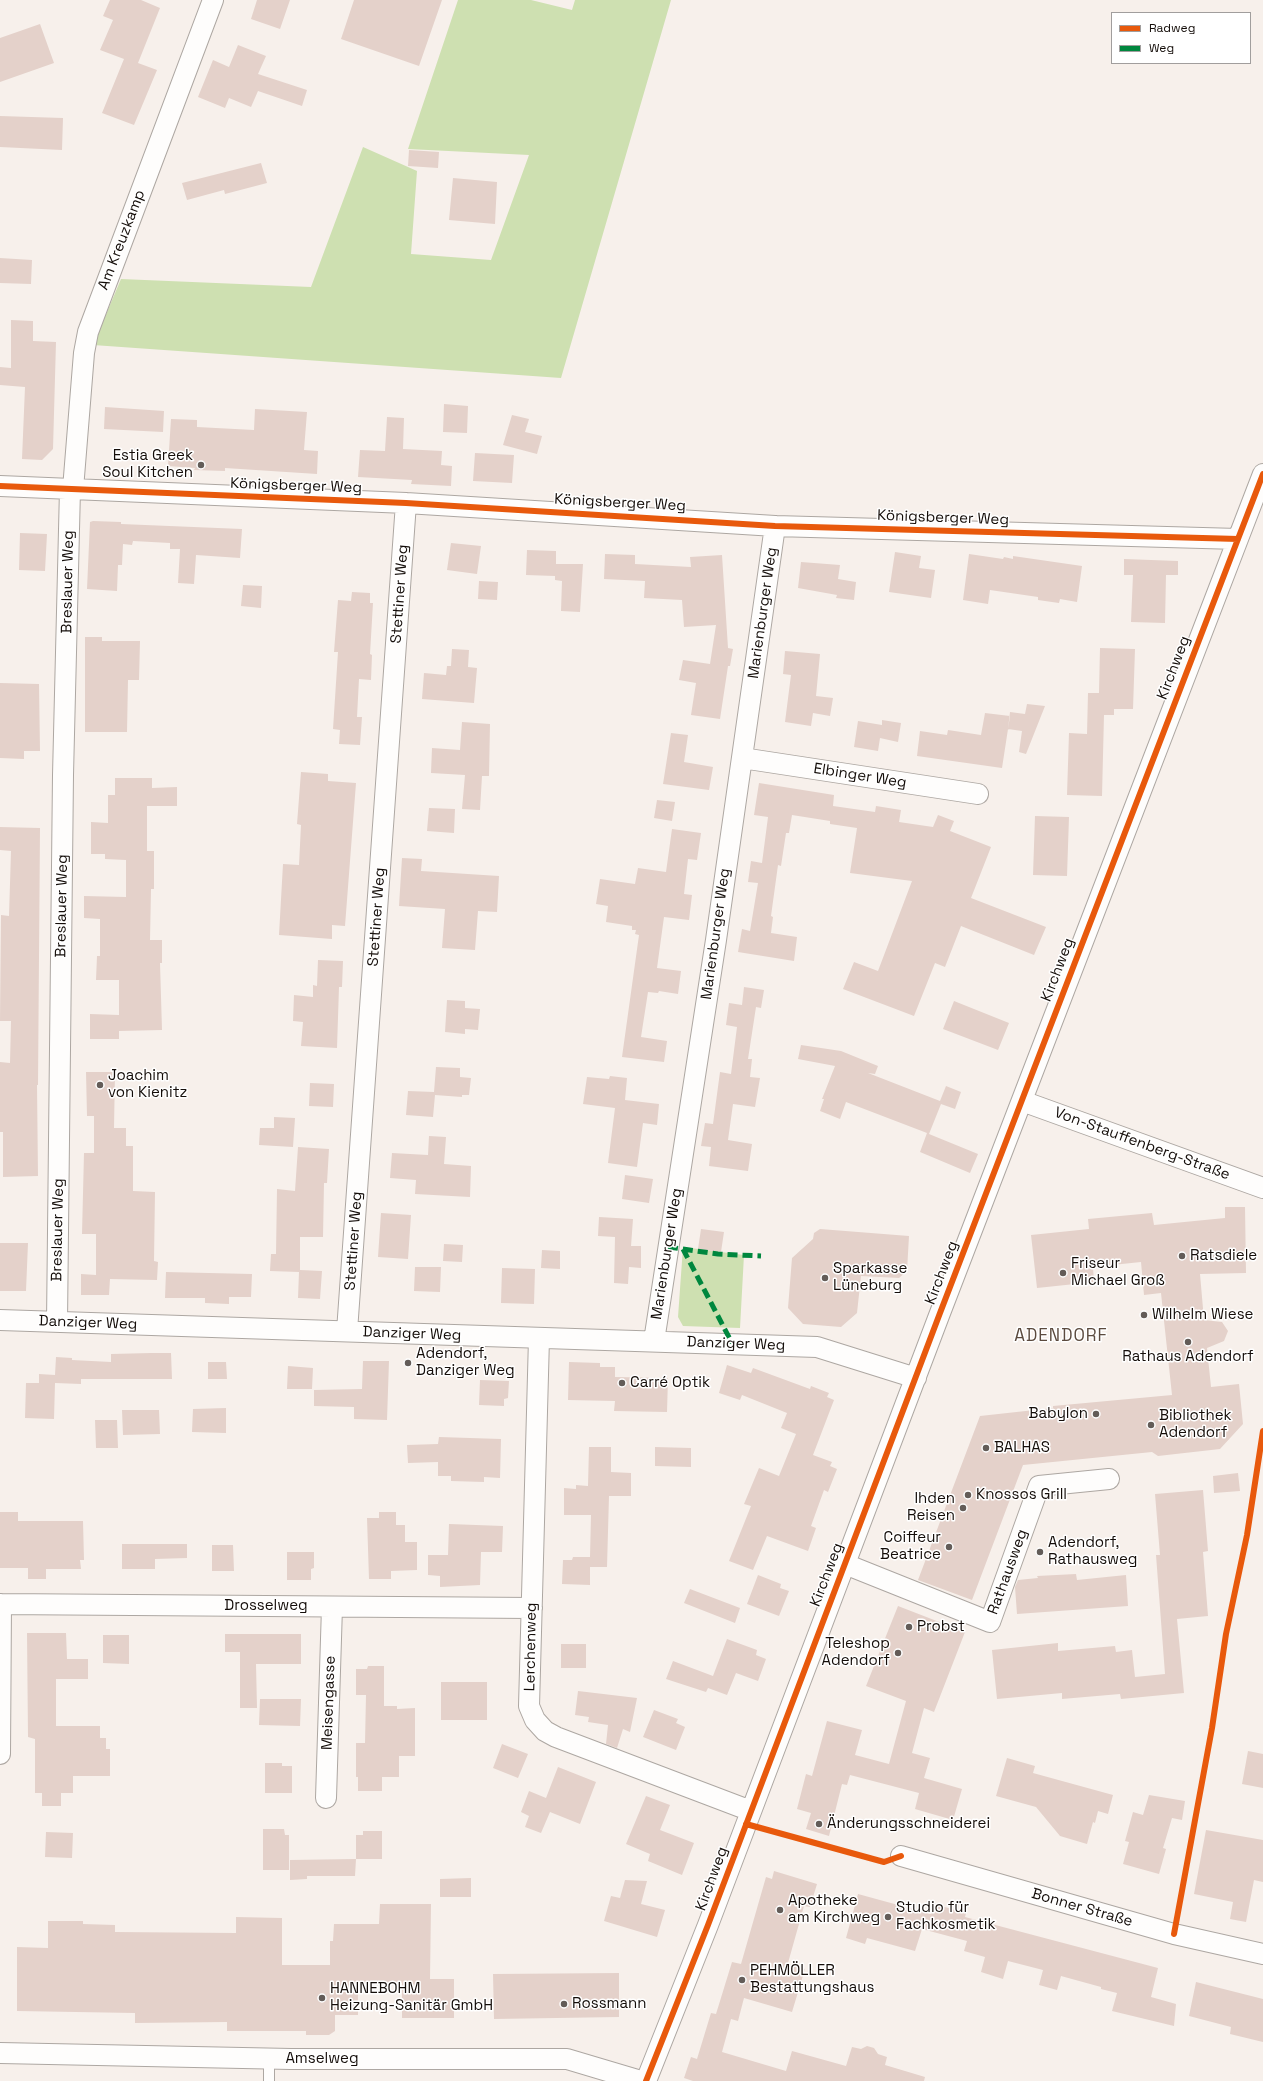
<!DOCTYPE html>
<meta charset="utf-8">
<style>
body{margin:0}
#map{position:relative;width:1263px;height:2081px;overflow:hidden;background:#f7f0eb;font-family:"Space Grotesk",sans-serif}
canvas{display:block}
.legend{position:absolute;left:1111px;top:12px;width:140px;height:52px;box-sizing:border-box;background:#fff;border:1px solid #a19e9d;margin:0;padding:5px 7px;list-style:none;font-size:12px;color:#140d09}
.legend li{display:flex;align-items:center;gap:8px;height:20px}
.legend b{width:20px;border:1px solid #a19e9d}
</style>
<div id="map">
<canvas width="1263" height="2081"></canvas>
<ul class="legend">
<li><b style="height:5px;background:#e8590c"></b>Radweg</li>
<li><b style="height:5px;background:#00873e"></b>Weg</li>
</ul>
</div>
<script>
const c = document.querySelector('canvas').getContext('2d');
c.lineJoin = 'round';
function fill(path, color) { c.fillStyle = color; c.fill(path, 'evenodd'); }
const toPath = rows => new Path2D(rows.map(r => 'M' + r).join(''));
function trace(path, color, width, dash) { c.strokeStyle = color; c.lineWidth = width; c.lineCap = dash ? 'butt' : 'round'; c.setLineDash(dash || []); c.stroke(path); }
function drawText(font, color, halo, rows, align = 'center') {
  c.font = font + ' "Space Grotesk",sans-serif'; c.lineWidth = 3; c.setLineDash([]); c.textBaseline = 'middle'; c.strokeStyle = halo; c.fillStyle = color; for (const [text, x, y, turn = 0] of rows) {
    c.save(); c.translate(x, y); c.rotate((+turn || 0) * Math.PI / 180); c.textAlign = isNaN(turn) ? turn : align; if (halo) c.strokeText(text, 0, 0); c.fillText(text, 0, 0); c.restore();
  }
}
const green = toPath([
 [458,0,531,0,572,10,575,0,671,0,561,378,93,345,121,279,311,287,363,147,417,171,411,254,491,260,529,155,408,149],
 [683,1247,744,1255,740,1328,683,1326,678,1317]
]);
const building = toPath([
 [110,0,141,0,160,8,138,63,157,70,134,125,102,113,124,59,100,50,113,20,103,16],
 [257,0,290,0,280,29,251,19],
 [354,0,442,0,419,66,341,39],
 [40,24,54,63,0,82,0,38],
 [238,45,266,56,258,74,307,90,302,106,258,91,251,107,229,98,225,108,198,97,213,60,229,67],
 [0,116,63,118,62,150,0,147],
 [409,150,439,152,438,168,408,166],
 [261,163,267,183,225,194,224,190,187,200,182,183],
 [453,178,497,182,495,224,449,220],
 [0,258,32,260,31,284,0,283],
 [11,320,33,321,33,341,56,342,53,449,42,460,22,459,25,387,0,385,0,367,11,368],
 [444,404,468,406,467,433,443,432],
 [105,407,164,411,163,432,104,429],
 [255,409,307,412,304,450,318,451,317,474,225,468,225,471,194,470,195,468,168,466,171,419,197,420,197,427,254,430],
 [512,415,529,419,525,432,542,436,537,454,503,445],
 [387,417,404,418,403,449,442,451,441,465,452,466,451,486,411,484,412,480,358,477,360,450,385,451],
 [475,453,514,455,512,483,473,481],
 [93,521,121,522,121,524,242,529,240,558,196,555,194,584,178,583,180,549,170,549,170,543,133,541,132,545,123,544,122,565,118,565,117,591,87,589,90,522],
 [20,533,47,534,45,571,19,570],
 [451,543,481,546,477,574,447,570],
 [527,550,556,551,556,564,583,564,580,612,561,611,562,581,555,580,555,571,555,576,526,575],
 [895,552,921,556,919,568,935,570,931,598,889,592],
 [605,554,635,555,635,564,691,567,690,557,722,555,728,648,733,649,730,666,728,666,720,719,691,715,696,683,679,680,683,660,710,664,716,625,684,627,682,600,644,598,645,581,604,579],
 [969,554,1003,559,1004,557,1013,559,1013,556,1082,566,1077,602,1060,599,1059,603,1038,600,1038,597,990,590,988,604,963,600],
 [1124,559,1178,561,1178,575,1166,575,1165,623,1131,622,1133,575,1124,575],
 [801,562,840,565,838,579,856,582,854,600,836,598,837,595,798,588],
 [479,581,498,582,497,600,478,599],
 [243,585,262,586,261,608,241,606],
 [352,592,370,593,370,603,373,603,370,654,372,655,371,680,359,679,357,717,362,717,360,745,339,744,340,730,333,729,338,652,334,652,338,600,351,601],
 [85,637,102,637,102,641,140,641,139,680,128,680,127,732,85,732],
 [1100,648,1135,649,1133,709,1114,709,1114,715,1104,715,1102,796,1067,795,1069,733,1087,734,1088,693,1099,693],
 [452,649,469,650,468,667,477,668,474,703,422,699,424,673,446,675,447,666,451,666],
 [785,651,820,654,816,696,833,698,830,716,813,713,811,726,785,722,791,675,783,674],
 [0,683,39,684,40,751,24,751,24,759,0,758],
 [1027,704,1045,706,1026,754,1019,752,1022,731,1008,729,1010,712,1025,714],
 [985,713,1010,716,1002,768,917,756,920,731,947,735,948,730,981,735],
 [882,720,901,723,898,742,880,738,878,751,854,747,858,721,882,725],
 [462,722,490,724,489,776,482,776,480,810,462,809,465,775,431,773,432,748,460,750],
 [671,733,688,735,684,762,713,767,709,790,663,784],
 [301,772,328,774,328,781,356,783,345,926,332,925,332,939,279,935,283,864,299,865,301,825,297,824],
 [115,778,152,778,152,788,177,787,177,806,147,806,147,851,154,851,154,889,151,889,150,940,162,940,162,963,160,963,162,1030,119,1031,119,1039,90,1039,90,1014,119,1015,119,980,96,980,97,956,100,956,100,919,84,918,84,896,126,897,126,860,105,859,105,854,91,854,91,822,108,823,108,795,115,795],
 [759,783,834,795,833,806,875,812,876,806,901,810,899,822,933,827,938,815,954,821,950,831,991,847,971,898,1046,927,1034,955,961,926,945,967,935,963,914,1016,843,989,854,962,878,971,912,881,850,873,857,828,830,824,830,821,792,815,789,833,786,833,781,866,778,865,771,916,773,917,771,933,797,937,794,961,738,952,742,929,750,931,758,883,748,882,751,861,762,863,768,817,754,815],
 [657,800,675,802,672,821,654,818],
 [429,808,455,809,454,833,427,831],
 [1035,816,1069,817,1067,876,1033,875],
 [0,827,40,828,38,1085,37,1085,38,1176,3,1177,3,1132,0,1132,0,1062,10,1063,11,1021,0,1021,1,915,9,916,11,851,0,850],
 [672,829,701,833,697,860,688,859,684,894,692,895,689,920,664,917,657,968,681,971,678,994,659,991,658,993,648,992,641,1037,667,1041,664,1062,622,1057,639,935,635,934,636,930,632,930,632,926,606,922,608,906,596,904,600,879,635,884,638,868,666,872],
 [402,858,422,859,421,871,499,876,497,912,478,911,475,950,442,948,445,909,399,906],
 [318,960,343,961,342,987,339,987,337,1048,301,1046,303,1022,293,1021,294,995,313,997,313,985,317,986],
 [744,987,764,990,761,1008,756,1007,748,1059,752,1059,750,1077,760,1078,755,1107,733,1104,728,1140,752,1144,748,1171,709,1166,711,1147,701,1146,705,1123,713,1124,720,1072,731,1074,737,1027,726,1025,729,1003,742,1005],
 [447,1000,465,1001,465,1008,480,1009,478,1030,465,1029,465,1034,445,1032],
 [954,1001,1009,1023,998,1050,943,1029],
 [801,1045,841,1051,878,1066,875,1074,868,1073,940,1101,946,1086,961,1092,955,1109,941,1104,929,1134,978,1154,970,1173,920,1152,927,1133,846,1102,840,1119,820,1111,824,1099,822,1099,835,1066,798,1059],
 [436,1067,460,1068,460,1077,471,1078,469,1095,462,1095,462,1097,435,1095,433,1117,406,1115,408,1091,434,1092],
 [86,1072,115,1072,114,1128,126,1128,126,1146,133,1146,133,1191,155,1192,154,1261,158,1262,157,1280,110,1279,109,1295,81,1295,81,1274,96,1275,96,1234,82,1234,84,1153,94,1153,94,1116,87,1116],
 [610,1076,627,1078,625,1100,659,1104,657,1125,643,1123,637,1167,608,1163,615,1108,583,1104,587,1077,609,1079],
 [310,1083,334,1084,333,1107,309,1106],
 [274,1117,295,1118,293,1147,259,1145,260,1128,274,1128],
 [429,1136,446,1137,444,1164,471,1166,470,1197,415,1194,416,1180,390,1178,392,1153,428,1155],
 [298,1147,329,1149,327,1183,324,1183,323,1237,300,1237,300,1270,322,1271,320,1299,298,1298,299,1272,270,1271,271,1254,276,1254,277,1189,295,1191],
 [625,1175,653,1179,649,1203,622,1199],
 [1225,1207,1245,1207,1246,1273,1200,1274,1204,1320,1222,1322,1228,1331,1224,1341,1207,1348,1211,1387,1239,1384,1243,1424,1220,1449,1158,1456,1152,1452,1023,1465,972,1600,918,1580,980,1416,1053,1408,1053,1406,1172,1395,1161,1293,1144,1295,1141,1262,1093,1267,1094,1282,1037,1288,1031,1235,1089,1229,1088,1219,1152,1213,1154,1225,1225,1218],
 [381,1213,411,1215,408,1259,378,1257],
 [599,1217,633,1219,631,1246,641,1246,641,1268,629,1267,628,1284,614,1283,615,1237,598,1236],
 [701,1229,724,1232,721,1252,698,1249],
 [820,1229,909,1236,907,1271,899,1278,861,1276,857,1313,841,1327,803,1324,788,1308,792,1258,813,1239,814,1233],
 [0,1243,28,1243,26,1291,0,1291],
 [444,1244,463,1245,462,1262,443,1261],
 [542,1250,560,1251,560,1269,541,1268],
 [415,1267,441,1267,440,1292,414,1291],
 [502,1268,535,1269,534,1304,501,1303],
 [166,1272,252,1274,251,1297,229,1297,229,1304,205,1303,205,1298,165,1298],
 [151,1353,171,1353,172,1379,81,1379,81,1384,55,1383,54,1419,25,1418,26,1383,39,1383,39,1374,55,1375,56,1357,72,1358,72,1360,111,1362,111,1354],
 [363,1361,389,1361,387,1420,354,1419,354,1407,314,1406,314,1390,362,1389],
 [208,1362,226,1362,227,1379,208,1379],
 [569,1362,600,1363,600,1367,615,1367,615,1377,668,1378,667,1412,614,1411,615,1401,568,1400],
 [727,1365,751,1373,753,1368,810,1389,811,1386,829,1393,827,1397,834,1400,813,1455,832,1462,830,1466,837,1469,828,1492,824,1490,811,1526,816,1528,808,1551,767,1536,753,1570,729,1561,751,1506,744,1504,759,1468,779,1476,796,1434,781,1428,787,1413,742,1395,740,1400,719,1393],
 [288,1366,313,1368,312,1389,287,1389],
 [480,1380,509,1381,508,1398,504,1399,504,1406,479,1405],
 [226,1408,226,1433,192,1432,193,1409],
 [122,1410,159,1410,160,1434,123,1435],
 [95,1420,117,1420,118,1448,96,1448],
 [439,1437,501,1439,500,1478,484,1477,484,1482,451,1481,451,1476,438,1476,438,1462,408,1463,407,1445,438,1444],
 [589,1447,611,1447,611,1472,631,1473,631,1496,609,1496,607,1567,590,1567,590,1585,562,1584,563,1560,572,1560,573,1557,590,1557,591,1515,564,1515,564,1488,576,1489,576,1485,588,1486],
 [655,1447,691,1448,691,1467,655,1466],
 [1238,1473,1240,1491,1214,1493,1213,1476],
 [1203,1490,1208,1551,1203,1552,1208,1616,1177,1619,1184,1693,1121,1699,1120,1694,1062,1699,1062,1693,997,1699,992,1650,1058,1643,1058,1651,1115,1646,1116,1652,1132,1650,1135,1677,1165,1674,1156,1555,1160,1555,1155,1494],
 [0,1512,18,1512,18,1521,83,1521,84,1560,80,1560,81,1569,46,1569,46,1579,28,1579,28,1568,0,1568],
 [379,1512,396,1512,396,1525,405,1525,405,1542,417,1542,417,1570,391,1571,391,1579,369,1579,367,1518,379,1518],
 [449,1524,503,1526,502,1552,481,1552,480,1585,440,1587,440,1576,428,1575,428,1555,448,1555],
 [122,1544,187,1544,187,1558,155,1559,155,1569,122,1569],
 [212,1545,233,1545,234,1571,212,1571],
 [287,1552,314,1552,314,1568,311,1569,311,1580,287,1580],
 [1076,1574,1077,1580,1126,1575,1128,1606,1017,1614,1015,1587,1018,1580,1038,1578,1037,1576],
 [758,1575,781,1584,780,1588,789,1591,779,1616,747,1604],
 [690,1589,740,1608,735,1623,684,1603],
 [898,1606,965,1632,934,1712,924,1708,912,1753,930,1758,924,1778,962,1789,953,1820,915,1809,919,1793,850,1775,847,1785,842,1784,829,1836,806,1829,811,1813,797,1809,806,1774,812,1776,827,1721,862,1730,855,1755,889,1764,906,1701,866,1686],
 [27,1633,66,1633,67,1659,88,1659,88,1679,56,1679,56,1726,100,1726,100,1738,106,1738,106,1749,110,1749,110,1776,73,1776,73,1793,61,1793,61,1806,42,1806,42,1793,35,1793,35,1739,28,1737],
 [225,1634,301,1634,301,1664,256,1664,257,1708,240,1708,240,1652,225,1652],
 [103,1635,129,1635,129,1664,103,1663],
 [727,1639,757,1650,756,1655,766,1659,758,1681,736,1673,727,1695,708,1688,706,1692,666,1679,673,1661,713,1676],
 [561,1644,586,1644,586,1668,561,1668],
 [368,1666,384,1666,384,1706,397,1706,397,1709,415,1708,415,1756,399,1756,399,1777,382,1777,382,1791,358,1791,358,1777,356,1777,356,1743,365,1743,366,1695,356,1695,356,1669,367,1669],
 [441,1682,487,1682,487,1720,441,1720],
 [578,1691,637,1698,630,1732,623,1729,617,1748,606,1744,608,1725,588,1722,589,1717,575,1715],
 [260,1699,301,1699,300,1726,259,1725],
 [654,1710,678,1719,676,1723,685,1727,676,1750,643,1737],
 [502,1744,528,1754,518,1778,493,1768],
 [1248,1751,1263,1754,1263,1788,1242,1784],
 [1007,1758,1035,1766,1033,1773,1113,1795,1108,1814,1098,1811,1095,1823,1093,1822,1087,1844,1060,1836,1036,1807,996,1796],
 [265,1763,282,1763,282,1766,292,1766,292,1793,265,1793],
 [558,1767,596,1782,580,1824,550,1812,541,1833,525,1827,529,1816,521,1812,529,1791,546,1798],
 [1149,1795,1185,1801,1182,1820,1172,1818,1163,1848,1166,1849,1159,1874,1123,1864,1129,1842,1125,1841,1133,1812,1143,1815],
 [646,1796,670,1805,660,1830,694,1843,682,1875,648,1861,650,1854,626,1844],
 [263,1829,284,1829,285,1835,289,1835,289,1870,263,1870],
 [1206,1830,1263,1840,1263,1882,1254,1880,1246,1922,1230,1919,1233,1902,1194,1894],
 [363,1831,382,1831,382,1859,356,1859,356,1835,363,1835],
 [46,1832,73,1833,72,1858,45,1857],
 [356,1859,355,1876,307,1876,307,1879,290,1880,290,1860],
 [774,1871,817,1884,810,1907,804,1906,788,1963,805,1969,792,2012,744,1998,738,2021,731,2019,722,2052,786,2071,792,2051,846,2066,852,2047,861,2049,867,2046,874,2048,878,2054,887,2057,885,2065,925,2077,924,2081,693,2081,684,2078,691,2057,697,2059,711,2013,716,2014,732,1962,741,1964,766,1877,772,1879],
 [471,1878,471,1897,440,1897,440,1879],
 [625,1880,647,1881,641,1904,665,1910,657,1937,604,1921,611,1896,620,1898],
 [858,1894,931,1914,934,1904,966,1913,965,1917,1158,1968,1151,1997,1176,2004,1174,2026,1112,2011,1117,1993,1101,1989,1101,1987,1061,1976,1057,1990,1039,1985,1043,1970,1008,1961,1003,1979,981,1972,985,1957,964,1951,967,1941,922,1929,915,1951,867,1938,865,1944,846,1938],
 [380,1904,431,1904,430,1979,454,1979,454,2018,402,2018,402,1983,358,1984,358,2015,335,2015,335,2031,329,2035,306,2035,306,2031,227,2031,227,2022,135,2023,135,2013,17,2011,17,1947,48,1948,48,1921,83,1921,83,1924,115,1925,115,1932,236,1933,236,1917,282,1918,282,1965,330,1965,330,1941,333,1941,334,1924,379,1924],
 [619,1973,619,2017,494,2019,493,1974],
 [1196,1982,1263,1999,1263,2042,1230,2034,1231,2027,1189,2016]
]);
const lane = toPath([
 [269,2059,269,2081]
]);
const street = toPath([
 [0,486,406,503,775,526,1238,539],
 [73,489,84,353,88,332,213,0],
 [742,758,978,794],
 [1022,1101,1263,1188],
 [0,1320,817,1347,916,1378],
 [57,1322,63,775,70,489],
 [347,1331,406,503],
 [539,1338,529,1706,535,1720,545,1731,556,1737,751,1811],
 [654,1341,716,940,775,526],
 [845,1564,990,1622,1039,1486,1109,1479],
 [0,1604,532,1608],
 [0,1754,1,1604],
 [326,1798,332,1607],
 [901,1856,1174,1934,1263,1954],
 [0,2053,291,2059,567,2059,641,2081],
 [646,2081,708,1925,940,1313,1263,474]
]);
const quiet = toPath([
 [668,1247,718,1254,761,1256],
 [683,1249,732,1343]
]);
const cycleway = toPath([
 [0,486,406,503,775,526,1238,539],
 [746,1824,884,1862,901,1856],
 [1174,1934,1212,1728,1226,1634,1247,1535,1263,1431],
 [646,2081,708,1925,940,1313,1263,474]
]);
const markers = [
 [201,465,4,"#635c58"],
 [100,1085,4,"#635c58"],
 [1182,1256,4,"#635c58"],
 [1063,1273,4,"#635c58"],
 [825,1278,4,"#635c58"],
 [1144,1315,4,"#635c58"],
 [1188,1342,4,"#635c58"],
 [408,1363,4,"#635c58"],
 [622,1383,4,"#635c58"],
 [1096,1414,4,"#635c58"],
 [1151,1425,4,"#635c58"],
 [986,1448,4,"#635c58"],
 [968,1495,4,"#635c58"],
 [963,1508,4,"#635c58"],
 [949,1547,4,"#635c58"],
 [1040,1552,4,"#635c58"],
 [909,1627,4,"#635c58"],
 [898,1653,4,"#635c58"],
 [819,1824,4,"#635c58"],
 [780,1910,4,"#635c58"],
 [888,1917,4,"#635c58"],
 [742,1980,4,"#635c58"],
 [322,1998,4,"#635c58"],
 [564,2004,4,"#635c58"]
];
const streetNames = [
 ["Am Kreuzkamp",122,240,-69],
 ["Königsberger Weg",296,486,2],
 ["Königsberger Weg",620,503,3],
 ["Königsberger Weg",943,518,2],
 ["Breslauer Weg",68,582,-89],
 ["Stettiner Weg",400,594,-86],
 ["Marienburger Weg",763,613,-82],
 ["Kirchweg",1174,668,-69],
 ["Elbinger Weg",860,776,9],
 ["Breslauer Weg",62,906,-89],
 ["Stettiner Weg",377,917,-86],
 ["Marienburger Weg",716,934,-82],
 ["Kirchweg",1058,970,-69],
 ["Von-Stauffenberg-Straße",1142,1144,20],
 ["Breslauer Weg",58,1230,-89],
 ["Stettiner Weg",354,1241,-86],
 ["Marienburger Weg",667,1254,-81],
 ["Kirchweg",942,1273,-69],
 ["Danziger Weg",88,1323,2],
 ["Danziger Weg",412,1334,2],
 ["Danziger Weg",736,1344,2],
 ["Rathausweg",1008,1572,-70],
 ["Kirchweg",827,1575,-69],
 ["Drosselweg",266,1606],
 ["Lerchenweg",531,1647,-89],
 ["Meisengasse",329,1703,-88],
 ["Kirchweg",712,1879,-70],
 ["Bonner Straße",1082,1908,16],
 ["Amselweg",322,2059]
];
const poiNames = [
 ["Estia Greek",193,456,"right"],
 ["Soul Kitchen",193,473,"right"],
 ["Joachim",108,1076],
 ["von Kienitz",108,1093],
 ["Ratsdiele",1190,1256],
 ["Friseur",1071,1264],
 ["Michael Groß",1071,1281],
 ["Sparkasse",833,1269],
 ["Lüneburg",833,1286],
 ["Wilhelm Wiese",1152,1315],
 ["Adendorf,",416,1354],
 ["Danziger Weg",416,1371],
 ["Rathaus Adendorf",1188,1357,"center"],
 ["Carré Optik",630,1383],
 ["Babylon",1088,1414,"right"],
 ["Bibliothek",1159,1416],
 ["Adendorf",1159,1433],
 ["BALHAS",994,1448],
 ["Knossos Grill",976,1495],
 ["Ihden",955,1499,"right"],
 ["Reisen",955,1516,"right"],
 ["Coiffeur",941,1538,"right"],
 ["Beatrice",941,1555,"right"],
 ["Adendorf,",1048,1543],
 ["Rathausweg",1048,1560],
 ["Probst",917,1627],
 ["Teleshop",890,1644,"right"],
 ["Adendorf",890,1661,"right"],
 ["Änderungsschneiderei",827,1824],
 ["Apotheke",788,1901],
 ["am Kirchweg",788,1918],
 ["Studio für",896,1908],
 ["Fachkosmetik",896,1925],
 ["PEHMÖLLER",750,1971],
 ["Bestattungshaus",750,1988],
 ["HANNEBOHM",330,1989],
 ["Heizung-Sanitär GmbH",330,2006],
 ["Rossmann",572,2004]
];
const quarterNames = [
 ["ADENDORF",1061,1336]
];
fill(green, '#cee0b1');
fill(building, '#e4d1ca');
trace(lane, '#ada7a2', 12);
trace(street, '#ada7a2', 22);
trace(lane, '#fefdfc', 10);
trace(street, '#fefdfc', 20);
trace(quiet, '#00873e', 5, [10, 5]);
trace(cycleway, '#e8590c', 6);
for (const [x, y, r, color] of markers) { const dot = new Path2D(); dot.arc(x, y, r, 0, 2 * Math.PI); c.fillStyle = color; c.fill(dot); trace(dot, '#fff', 1.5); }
drawText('15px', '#140d09', '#fff', streetNames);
drawText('15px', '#140d09', '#fff', poiNames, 'left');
c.letterSpacing = '1px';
drawText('17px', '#5b4a3e', '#fff', quarterNames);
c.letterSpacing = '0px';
</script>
